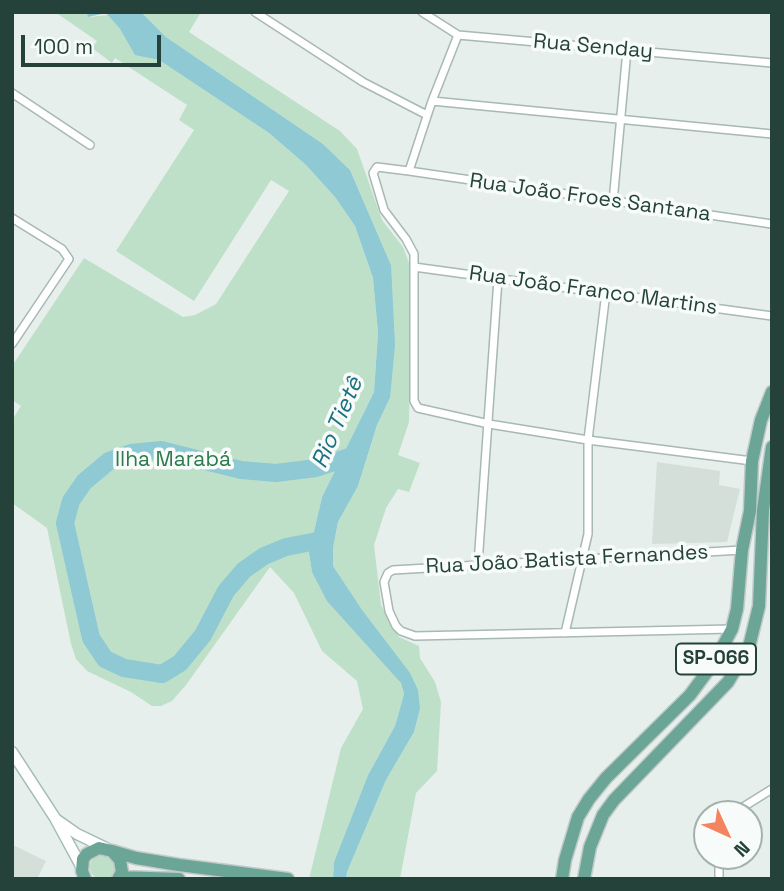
<!DOCTYPE html>
<meta charset="utf-8">
<style>
body{margin:0}
#map{position:relative;width:784px;height:891px;overflow:hidden;background:#e6efeb;font-family:"Space Grotesk",sans-serif}
canvas{display:block}
.frame{position:absolute;inset:0;border:14px solid #24423a;pointer-events:none}
.north{position:absolute;left:693px;top:800px;width:70px;height:70px;box-sizing:border-box;background:#f7fbf9;border:2px solid #a3b1ad;border-radius:50%;rotate:135deg;font-size:19px;font-weight:700;line-height:28px;text-align:center;color:#24423a}
.north::after{content:'';display:block;margin:auto;width:24px;height:32px;background:#f4845f;clip-path:polygon(50% 0,100% 100%,50% 72%,0 100%)}
.scale{position:absolute;left:21px;top:35px;width:140px;height:32px;box-sizing:border-box;border:4px solid #24423a;border-top:0;padding-left:9px;font-size:21px;line-height:24px;white-space:nowrap;color:#24423a;-webkit-text-stroke:5px #f7fbf9;paint-order:stroke}
</style>
<div id="map">
<canvas width="784" height="891"></canvas>
<div class="frame"></div>
<div class="north">N</div>
<div class="scale">100 m</div>
</div>
<script>
const c = document.querySelector('canvas').getContext('2d');
c.lineJoin = 'round';
function fill(path, color) { c.fillStyle = color; c.fill(path, 'evenodd'); }
const toPath = rows => new Path2D(rows.map(r => 'M' + r).join(''));
function trace(path, color, width, dash) { c.strokeStyle = color; c.lineWidth = width; c.lineCap = dash ? 'butt' : 'round'; c.setLineDash(dash || []); c.stroke(path); }
function drawText(font, color, halo, rows, align = 'center') {
  c.font = font + ' "Space Grotesk",sans-serif'; c.lineWidth = 7; c.setLineDash([]); c.textBaseline = 'middle'; c.strokeStyle = halo; c.fillStyle = color; for (const [text, x, y, turn = 0] of rows) {
    c.save(); c.translate(x, y); c.rotate((+turn || 0) * Math.PI / 180); c.textAlign = isNaN(turn) ? turn : align; if (halo) c.strokeText(text, 0, 0); c.fillText(text, 0, 0); c.restore();
  }
}
const built = toPath([
 [657,462,720,471,719,485,740,489,727,542,652,544],
 [13,845,46,861,37,879,12,879]
]);
const green = toPath([
 [55,12,87,12,89,17,108,15,120,29,135,54,159,60,269,133,306,165,335,197,355,226,373,278,378,333,374,392,322,497,309,553,312,572,401,683,404,694,395,726,368,775,334,862,333,879,309,879,341,748,363,709,357,681,322,651,294,593,270,567,186,685,172,701,161,706,152,706,131,692,87,671,76,659,71,644,47,528,12,503,12,420,21,406,12,400,12,366,84,258,183,317,195,315,216,304,289,191,271,180,194,301,116,251,194,130,179,120,187,105,115,58,112,63,92,48,97,41],
 [141,12,201,12,189,32,340,131,357,149,382,220,403,247,412,271,409,422,398,455,420,463,409,492,398,489,386,508,374,545,381,605,399,637,419,646,420,658,435,682,441,702,437,771,416,793,400,879,346,879,347,872,386,780,414,732,420,709,333,566,333,548,338,522,358,486,377,425,390,398,391,265,350,170,323,144,166,37],
 '90 867a13 13 0 1 1 26 0a13 13 0 1 1-26 0Z'
]);
const water = toPath([
 [87,12,141,12,166,37,323,144,350,170,391,265,395,345,390,398,377,425,358,486,338,522,333,548,333,566,362,610,410,673,418,690,420,709,414,732,386,780,347,872,346,879,333,879,334,862,368,775,395,726,404,694,401,683,327,601,312,572,309,553,322,497,374,392,378,333,373,278,355,226,335,197,306,165,269,133,159,60,135,55,120,29,106,13,88,17]
]);
const river = toPath([
 [317,541,286,547,264,556,244,570,226,591,203,635,180,663,162,674,124,668,105,659,91,638,65,523,71,501,84,482,109,461,131,453,161,450,241,470,276,473,316,468,349,457]
]);
const street = toPath([
 [255,12,363,82,427,115],
 [422,12,458,35,772,63],
 [12,93,90,145],
 [432,101,772,134],
 [409,171,432,101,458,35],
 [613,202,627,50],
 [12,218,62,249,69,259,12,344],
 [414,267,772,316],
 [752,461,588,440,489,424,418,408,414,401,414,254,406,239,384,210,373,173,377,167,409,171,772,224],
 [478,564,498,279],
 [732,629,415,636,401,631,396,626,389,611,384,582,388,573,393,570,742,550],
 [565,633,588,534,588,440,606,292],
 [732,814,772,789],
 [719,856,719,879]
]);
const secondary = toPath([
 [12,752,55,818,81,866],
 [57,820,77,834,106,848]
]);
const primary = toPath([
 [112,851,136,858,179,865,288,879],
 [120,877,179,879],
 [85,879,82,871,83,859,87,854,99,848,112,851,120,860,122,872,118,879],
 [562,879,565,860,578,817,589,799,606,778,690,695,715,661,732,629,737,609,742,550,750,511,752,461,761,420,772,392],
 [584,879,590,847,603,815,614,800,728,682,749,647,759,606,763,510,772,447]
]);
const shields = [
 [716,659,80]
];
const shieldNames = [
 ["SP-066",716,659]
];
const streetNames = [
 ["Rua Senday",593,47,5],
 ["Rua João Froes Santana",590,198,8],
 ["Rua João Franco Martins",593,291,8],
 ["Rua João Batista Fernandes",567,560,-3]
];
const parkNames = [
 ["Ilha Marabá",173,460]
];
const waterNames = [
 ["Rio Tietê",338,423,-67]
];
fill(built, '#d4dfda');
fill(green, '#bfe0c8');
fill(water, '#8ec9d4');
trace(river, '#8ec9d4', 18);
trace(street, '#a8b8b2', 10);
trace(secondary, '#a4bbb3', 13);
trace(primary, '#c2cac8', 15);
trace(street, '#fff', 7);
trace(secondary, '#fff', 10);
trace(primary, '#6aa596', 12);
for (const [x, y, w] of shields) { const box = new Path2D(); box.roundRect(x - w / 2, y - 15.5, w, 31, 5); c.fillStyle = '#f7fbf9'; c.fill(box); trace(box, '#24423a', 2); }
drawText('bold 19px', '#24423a', null, shieldNames);
drawText('21px', '#24423a', '#f7fbf9', streetNames);
drawText('21px', '#2d7a4b', '#f7fbf9', parkNames);
drawText('italic 23px', '#1c6f80', '#f7fbf9', waterNames);
</script>
